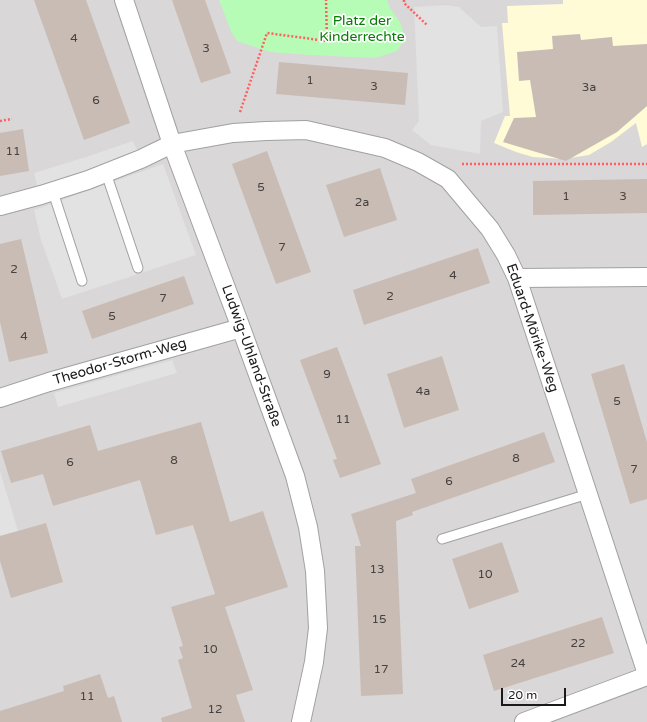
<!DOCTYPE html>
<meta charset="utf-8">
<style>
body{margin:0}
#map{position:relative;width:647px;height:722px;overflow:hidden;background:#ede7df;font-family:"Varela Round",sans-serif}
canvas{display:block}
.scale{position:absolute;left:501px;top:688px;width:65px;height:18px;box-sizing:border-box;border:2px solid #1a1a1a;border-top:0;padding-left:5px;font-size:12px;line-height:14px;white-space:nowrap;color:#1a1a1a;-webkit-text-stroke:3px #fff;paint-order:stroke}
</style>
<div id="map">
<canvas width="647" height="722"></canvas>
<div class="scale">20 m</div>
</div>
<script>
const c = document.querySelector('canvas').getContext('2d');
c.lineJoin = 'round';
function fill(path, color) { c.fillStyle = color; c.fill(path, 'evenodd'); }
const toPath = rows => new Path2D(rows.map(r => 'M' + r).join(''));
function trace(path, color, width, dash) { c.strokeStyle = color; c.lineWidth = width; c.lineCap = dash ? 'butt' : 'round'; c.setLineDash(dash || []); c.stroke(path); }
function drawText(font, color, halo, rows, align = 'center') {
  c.font = font + ' "Varela Round",sans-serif'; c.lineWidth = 3.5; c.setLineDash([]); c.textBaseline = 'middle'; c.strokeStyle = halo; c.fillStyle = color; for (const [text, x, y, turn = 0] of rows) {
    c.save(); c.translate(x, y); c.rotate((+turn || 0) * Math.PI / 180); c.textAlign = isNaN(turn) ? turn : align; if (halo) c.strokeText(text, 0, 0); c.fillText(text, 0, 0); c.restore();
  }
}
const residential = toPath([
 [0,0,647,0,647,722,0,722]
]);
const education = toPath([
 [563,0,647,0,647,144,642,147,636,123,611,142,589,155,563,159,533,157,516,152,494,143,505,116,510,116,502,23,508,23,507,6,563,4]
]);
const park = toPath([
 [219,0,387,0,390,8,400,22,405,38,397,51,375,58,310,55,270,52,237,41,231,31]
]);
const parking = toPath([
 [446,5,459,7,481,27,497,26,503,112,481,121,480,154,431,145,412,130,419,121,414,7],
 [133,141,139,154,38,189,34,173,86,157],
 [163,164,196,255,62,299,41,240,34,210],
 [172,360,177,373,58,407,54,393],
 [0,471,18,531,0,536]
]);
const building = toPath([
 [34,0,86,0,130,123,84,140],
 [172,0,205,0,231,73,201,83],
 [580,34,581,40,612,37,613,46,647,44,647,106,617,132,566,161,503,142,514,118,536,117,530,80,519,81,517,52,553,49,552,36],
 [279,62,408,73,405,105,276,94],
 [23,129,29,171,0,176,0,133],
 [267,151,311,272,276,284,232,164],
 [380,168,397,220,344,237,326,185],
 [647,179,647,213,533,215,533,181],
 [21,239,48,353,9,362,0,322,0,244],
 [478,248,490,283,364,325,353,290],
 [184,276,194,304,92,339,82,311],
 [337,347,381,464,340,478,333,460,337,459,300,360],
 [442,356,459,410,404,428,387,374],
 [624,364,647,442,647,499,630,504,591,374],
 [201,422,230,522,263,511,288,587,225,607,253,690,236,695,245,722,162,722,161,718,192,708,178,660,183,658,179,647,183,646,171,607,215,594,193,525,156,535,140,480,53,506,43,474,11,483,1,451,90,425,98,451],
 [544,432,555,462,412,512,413,515,396,521,403,694,361,696,355,546,361,546,351,514,416,493,411,479],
 [46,523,63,582,11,598,0,561,0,536],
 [502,542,519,592,469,609,452,559],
 [602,617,614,653,494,691,483,655],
 [100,674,108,698,114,696,122,722,0,722,0,711,64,691,63,686]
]);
const path = toPath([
 [404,0,404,3,427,25],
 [240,112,267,33,327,41,326,0],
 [0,121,12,119],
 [462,164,647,164]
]);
const service = toPath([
 [106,173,138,268],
 [53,192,82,281],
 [442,539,588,494]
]);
const minor = toPath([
 [124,0,172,144,241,328,295,476,308,527,315,571,318,628,314,662,301,722],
 [0,206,41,195,88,180,141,159,172,144,233,133,266,131,306,130,385,148,418,162,448,179,490,229,506,255,517,278,647,674],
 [517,278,647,277],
 [0,398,49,382,241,328],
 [524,722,647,676]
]);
const numberNames = [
 ["4",74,39],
 ["3",206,49],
 ["1",310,81],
 ["3",374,87],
 ["3a",589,88],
 ["6",96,101],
 ["11",13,152],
 ["5",261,188],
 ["1",566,197],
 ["3",623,197],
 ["2a",362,203],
 ["7",282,248],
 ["2",14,270],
 ["4",453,276],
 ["2",390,297],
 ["7",163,299],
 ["5",112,317],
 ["4",24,337],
 ["9",327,375],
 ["4a",423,392],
 ["5",617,402],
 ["11",343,420],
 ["8",516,459],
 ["8",174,461],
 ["6",70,463],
 ["7",634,470],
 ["6",449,482],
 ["13",377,570],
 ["10",485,575],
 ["15",379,620],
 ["22",578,644],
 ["10",210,650],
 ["24",518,664],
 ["17",381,670],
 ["11",87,697],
 ["12",215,710]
];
const parkNames = [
 ["Platz der",362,21],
 ["Kinderrechte",362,37]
];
const streetNames = [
 ["Eduard-Mörike-Weg",532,328,71],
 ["Ludwig-Uhland-Straße",251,356,70],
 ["Theodor-Storm-Weg",120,362,-16]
];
fill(residential, '#d9d7d7');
fill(education, '#fffbd6');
fill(park, '#b7fcb6');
fill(parking, '#e2e2e2');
fill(building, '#c9bcb5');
trace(service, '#a1a1a1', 11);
trace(minor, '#a1a1a1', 20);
trace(path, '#ff5f5e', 2.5, [2, 2]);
trace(service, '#fff', 9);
trace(minor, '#fff', 18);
drawText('12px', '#464241', null, numberNames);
drawText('14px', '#067c04', '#fff', parkNames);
drawText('14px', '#1a1a1a', '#fff', streetNames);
</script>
